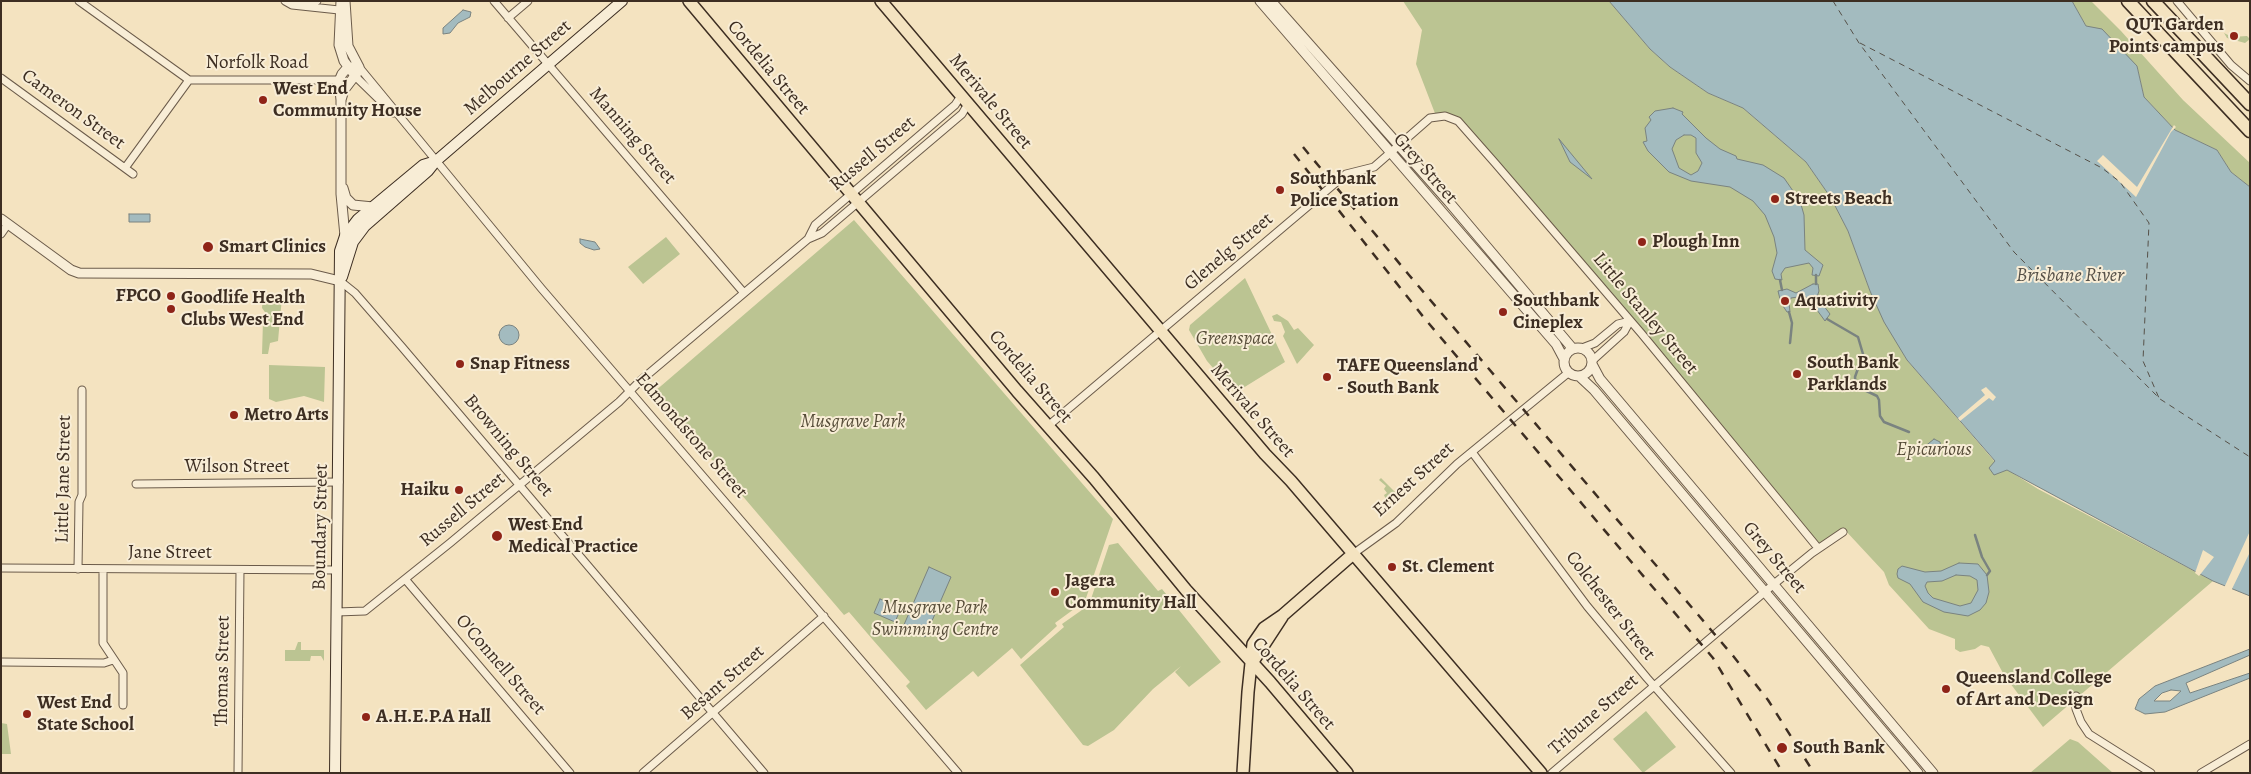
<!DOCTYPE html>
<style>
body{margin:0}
#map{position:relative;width:2251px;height:774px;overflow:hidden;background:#f4e3c0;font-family:Alegreya,serif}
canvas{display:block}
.frame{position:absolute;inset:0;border:2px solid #3d2e22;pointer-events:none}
</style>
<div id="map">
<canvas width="2251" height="774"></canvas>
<div class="frame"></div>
</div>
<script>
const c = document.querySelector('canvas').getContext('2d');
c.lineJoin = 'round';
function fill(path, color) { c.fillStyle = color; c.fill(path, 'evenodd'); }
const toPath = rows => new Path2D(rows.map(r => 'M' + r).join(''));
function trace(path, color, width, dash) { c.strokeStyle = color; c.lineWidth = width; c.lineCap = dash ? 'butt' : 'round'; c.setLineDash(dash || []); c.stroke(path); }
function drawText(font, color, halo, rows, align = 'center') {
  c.font = font + ' Alegreya,serif'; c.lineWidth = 4; c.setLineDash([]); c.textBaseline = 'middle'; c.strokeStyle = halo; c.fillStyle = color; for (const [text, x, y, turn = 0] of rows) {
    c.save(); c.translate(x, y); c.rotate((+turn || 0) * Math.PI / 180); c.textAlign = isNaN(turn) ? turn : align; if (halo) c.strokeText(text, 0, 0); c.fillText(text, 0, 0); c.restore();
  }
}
const green = toPath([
 [1403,1,1609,1,1650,49,1670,67,1708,93,1743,108,1806,162,1831,198,1848,231,1870,291,1907,360,1995,462,2038,489,2213,581,2043,727,2004,675,1989,647,1981,645,1975,649,1960,652,1955,649,1955,639,1929,629,1889,585,1884,572,1844,529,1818,548,1458,121,1436,116,1416,64,1422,30],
 [2072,1,2091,1,2121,31,2183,100,2250,163,2250,187,2231,172,2217,150,2175,130,2144,97,2137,66,2086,26],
 [2224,33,2232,37,2247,36,2250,39,2245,43,2227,38],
 [854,220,1113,519,1085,601,1055,623,1057,626,1021,659,1012,648,978,677,973,671,926,710,906,686,910,682,873,640,849,612,844,615,654,392],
 [666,237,680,254,643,284,628,267],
 [1245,278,1285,362,1235,393,1207,361,1189,330,1190,325],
 [263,296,282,297,278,341,270,343,268,354,262,354,263,321,267,315,262,308],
 [1277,314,1288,321,1294,330,1298,328,1314,345,1297,364,1283,336,1285,332,1281,322,1274,321,1272,316],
 [269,365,325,367,324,402,304,396,276,402,269,399],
 [1381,478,1398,495,1388,504,1384,495,1387,493,1384,489,1386,486,1379,480],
 [1118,543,1158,591,1162,589,1221,662,1189,687,1175,672,1181,666,1153,689,1114,730,1088,746,1083,745,1020,665,1064,627,1062,624,1089,605,1109,545],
 [298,642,301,642,301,650,324,650,324,661,321,656,311,656,310,661,285,661,285,650,295,650],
 [1646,711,1676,747,1643,773,1613,739],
 [1,723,7,724,11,754,1,754],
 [2070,739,2078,742,2113,773,2030,773]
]);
const water = toPath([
 [1609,1,2072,1,2086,26,2102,29,2137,66,2144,97,2175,130,2217,150,2231,172,2250,187,2250,596,2213,581,2007,470,1994,475,1989,468,1995,461,1907,360,1884,322,1870,291,1848,231,1831,198,1806,162,1743,108,1708,93,1670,67,1650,49,1609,1],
 [463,10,471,12,470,17,458,23,450,33,443,34,443,28,463,10],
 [1673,108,1683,112,1682,114,1706,138,1720,149,1736,156,1737,159,1763,165,1784,178,1800,201,1804,215,1805,250,1823,265,1819,276,1812,275,1813,268,1809,263,1785,268,1781,274,1782,280,1775,279,1772,271,1777,253,1774,237,1765,215,1753,201,1730,187,1691,181,1669,172,1648,151,1643,142,1647,141,1645,128,1651,120,1649,117,1655,111,1673,108],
 [1684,135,1691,135,1696,138,1696,153,1702,163,1698,171,1691,175,1679,168,1672,149,1676,140,1684,135],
 [1559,139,1592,179,1570,162,1559,139],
 [129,214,150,214,150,222,129,222,129,214],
 [580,239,595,242,600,249,594,250,585,247,580,243,580,239],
 [1813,284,1818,284,1819,291,1817,297,1830,314,1825,321,1809,299,1804,296,1791,298,1789,303,1790,312,1787,312,1781,303,1778,291,1787,289,1796,293,1813,284],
 '499 335a10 10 0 1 1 20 0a10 10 0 1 1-20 0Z',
 [1934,439,1940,442,1941,447,1930,456,1925,456,1923,448,1934,439],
 [1959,563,1978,564,1987,575,1989,592,1986,603,1980,610,1968,616,1944,612,1923,602,1910,584,1898,578,1897,574,1898,569,1902,566,1925,572,1941,571,1959,563],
 [1956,575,1970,576,1977,580,1978,590,1971,603,1960,606,1933,598,1928,593,1925,586,1927,582,1942,581,1956,575],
 [929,567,951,577,925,637,903,627,929,567],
 [880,599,901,608,895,622,874,613,880,599],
 [2250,649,2250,655,2186,683,2190,693,2250,673,2250,678,2165,712,2145,714,2135,709,2139,699,2155,686,2250,649],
 [2171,690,2181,691,2170,701,2154,701,2162,693,2171,690]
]);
const pier = toPath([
 [2174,125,2176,127,2171,132,2136,197,2097,161,2103,155,2137,187],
 [1986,387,1996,397,1993,401,1989,398,1960,421,1958,418,1985,395,1981,390],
 [2250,531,2250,552,2231,591,2224,588],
 [2203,550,2214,557,2199,576,2195,573]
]);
const stream = toPath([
 [1780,280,1782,290],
 [1816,284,1816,275],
 [1789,312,1792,323,1790,343],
 [1827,319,1858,337,1863,354,1855,377,1856,386,1877,396,1879,400,1880,416,1884,422,1909,432],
 [1975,535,1982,557,1990,571,1987,575]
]);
const ferry = toPath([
 [1833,1,1859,43,2014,252,2160,399,2250,457],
 [1860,43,2102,168,2120,182,2149,223,2143,361,2159,398]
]);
const minor = toPath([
 [79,1,189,80,339,80],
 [285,1,292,5,339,10],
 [494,1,744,293],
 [2177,1,2231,65,2250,81],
 [300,4,317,1],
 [508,18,528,1],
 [359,67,541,288,958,773],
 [356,77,393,113],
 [1,78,133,174],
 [125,168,189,80],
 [1,234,8,224],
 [808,239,815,225,955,105,961,96],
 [340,281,355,293,402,347,764,773],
 [1582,348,1595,343,1618,324,1630,321],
 [1592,361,1624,332,1630,321],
 [1048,426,1346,174,1374,167,1430,118,1445,116,1458,121,1495,163,1641,333,1818,548],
 [1472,452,1587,606,1647,678,1731,773],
 [136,484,339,482],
 [1353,554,1396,523,1457,464,1568,373],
 [1,568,338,570],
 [78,569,79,502,82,495,82,390],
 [103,569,103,643,123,673,123,705],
 [405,579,570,773],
 [337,612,365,611,450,543,619,402,640,381,808,239,822,233,916,153,962,114,968,104],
 [1,662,104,663,113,660],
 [2076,696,2076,709,2081,722,2089,734,2151,773],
 [238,773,240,570],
 [643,773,824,616],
 [1552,773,1774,584,1812,553,1843,532],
 [2201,773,2250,744]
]);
const tertiary = toPath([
 [341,1,339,45,344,61,356,77],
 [345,1,348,46,359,67],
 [1260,1,1556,344,1564,359],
 [1271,1,1449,202,1573,349],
 [341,100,344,90,357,73],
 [343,188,346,198,353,205,373,207],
 [1,219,71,270,79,273,311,274,340,281],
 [345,236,341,194,341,100,339,81,342,74,348,67,359,67],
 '1564 362a14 14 0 1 1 28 0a14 14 0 1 1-28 0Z',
 [1592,364,1600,379,1933,773],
 [1579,376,1594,390,1918,773]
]);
const secondary = toPath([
 [342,277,353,242,365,226,428,171,436,161,622,1],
 [335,773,340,251,345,236,358,219,423,165,436,161]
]);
const primary = toPath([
 [689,1,1017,391,1094,478,1186,590,1270,682,1347,773],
 [881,1,1265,454,1291,481,1541,773],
 [1252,663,1282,617],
 [1243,773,1248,692,1253,644,1264,628,1283,615,1353,554]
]);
const motorway = toPath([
 [2128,1,2250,131],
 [2153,1,2250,104]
]);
const rail = toPath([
 [1303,147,1409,275,1734,657,1768,700,1814,773],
 [1294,154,1425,319,1713,658,1783,773]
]);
const markers = [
 [2234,36,5,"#8f2418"],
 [263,100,5,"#8f2418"],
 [1280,190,5,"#8f2418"],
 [1775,199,5,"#8f2418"],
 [1642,242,5,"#8f2418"],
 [208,247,6,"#8f2418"],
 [171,296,5,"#8f2418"],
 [1785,301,5,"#8f2418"],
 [171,309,5,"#8f2418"],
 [1503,312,5,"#8f2418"],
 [460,364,5,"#8f2418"],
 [1797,374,5,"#8f2418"],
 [1327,377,5,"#8f2418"],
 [234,415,5,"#8f2418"],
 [459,490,5,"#8f2418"],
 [497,536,6,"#8f2418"],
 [1392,567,5,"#8f2418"],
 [1055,592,5,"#8f2418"],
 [1946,689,5,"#8f2418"],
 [27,714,5,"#8f2418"],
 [366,717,5,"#8f2418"],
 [1782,748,6,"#8f2418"]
];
const poiNames = [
 ["QUT Garden",2224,25,"right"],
 ["Points campus",2224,47,"right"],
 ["West End",273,89],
 ["Community House",273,111],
 ["Southbank",1290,179],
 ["Police Station",1290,201],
 ["Streets Beach",1785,199],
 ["Plough Inn",1652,242],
 ["Smart Clinics",219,247],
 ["FPCO",161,296,"right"],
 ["Goodlife Health",181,298],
 ["Clubs West End",181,320],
 ["Southbank",1513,301],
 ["Cineplex",1513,323],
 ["Aquativity",1795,301],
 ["South Bank",1807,363],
 ["Parklands",1807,385],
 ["Snap Fitness",470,364],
 ["TAFE Queensland",1337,366],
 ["- South Bank",1337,388],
 ["Metro Arts",244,415],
 ["Haiku",449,490,"right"],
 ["West End",508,525],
 ["Medical Practice",508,547],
 ["St. Clement",1402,567],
 ["Jagera",1065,581],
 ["Community Hall",1065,603],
 ["Queensland College",1956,678],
 ["of Art and Design",1956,700],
 ["West End",37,703],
 ["State School",37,725],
 ["A.H.E.P.A Hall",376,717],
 ["South Bank",1793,748]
];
const streetNames = [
 ["Norfolk Road",257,63],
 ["Melbourne Street",518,68,-41],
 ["Cordelia Street",768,68,50],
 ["Merivale Street",990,102,50],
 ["Cameron Street",73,110,36],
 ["Manning Street",632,136,49],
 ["Russell Street",873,154,-40],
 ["Grey Street",1425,169,49],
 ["Glenelg Street",1229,252,-40],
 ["Little Stanley Street",1645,314,50],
 ["Cordelia Street",1030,377,49],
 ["Merivale Street",1252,411,49],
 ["Edmondstone Street",691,436,49],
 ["Browning Street",508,446,50],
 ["Wilson Street",237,467],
 ["Little Jane Street",64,479,-89],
 ["Ernest Street",1414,480,-42],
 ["Russell Street",463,510,-40],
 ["Boundary Street",321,527,-89],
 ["Jane Street",170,553],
 ["Grey Street",1774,558,50],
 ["Colchester Street",1610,606,52],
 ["O'Connell Street",500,665,49],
 ["Thomas Street",223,671,-89],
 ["Besant Street",723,683,-41],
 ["Cordelia Street",1293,684,49],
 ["Tribune Street",1594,715,-41]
];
const parkNames = [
 ["Greenspace",1235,339],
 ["Musgrave Park",853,422],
 ["Epicurious",1934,450],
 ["Musgrave Park",935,608],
 ["Swimming Centre",935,630]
];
const waterNames = [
 ["Brisbane River",2070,276]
];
fill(green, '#bbc492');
fill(water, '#a3bbbf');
trace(water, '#7a8380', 1);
fill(pier, '#f4e3c0');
trace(stream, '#7a8380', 2.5);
trace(ferry, '#565149', 1, [6, 5]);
trace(minor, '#6b5b4a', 9);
trace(tertiary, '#6b5b4a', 11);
trace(secondary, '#3d2e22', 12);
trace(primary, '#3d2e22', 14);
trace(motorway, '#3d2e22', 15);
trace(minor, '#f8edd6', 7);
trace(tertiary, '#f8edd6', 9);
trace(secondary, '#f8edd6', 10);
trace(primary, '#f4e3c0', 11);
trace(motorway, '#f4e3c0', 12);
trace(rail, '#3d2e22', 2.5, [9, 9]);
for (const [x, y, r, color] of markers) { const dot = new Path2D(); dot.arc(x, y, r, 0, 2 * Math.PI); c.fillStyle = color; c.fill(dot); trace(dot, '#f8edd6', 2); }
drawText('bold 19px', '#3d2e22', '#f8edd6', poiNames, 'left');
drawText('19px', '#3d2e22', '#f8edd6', streetNames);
drawText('italic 19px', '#564c38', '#f8edd6', parkNames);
drawText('italic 20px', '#565149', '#f8edd6', waterNames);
</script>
